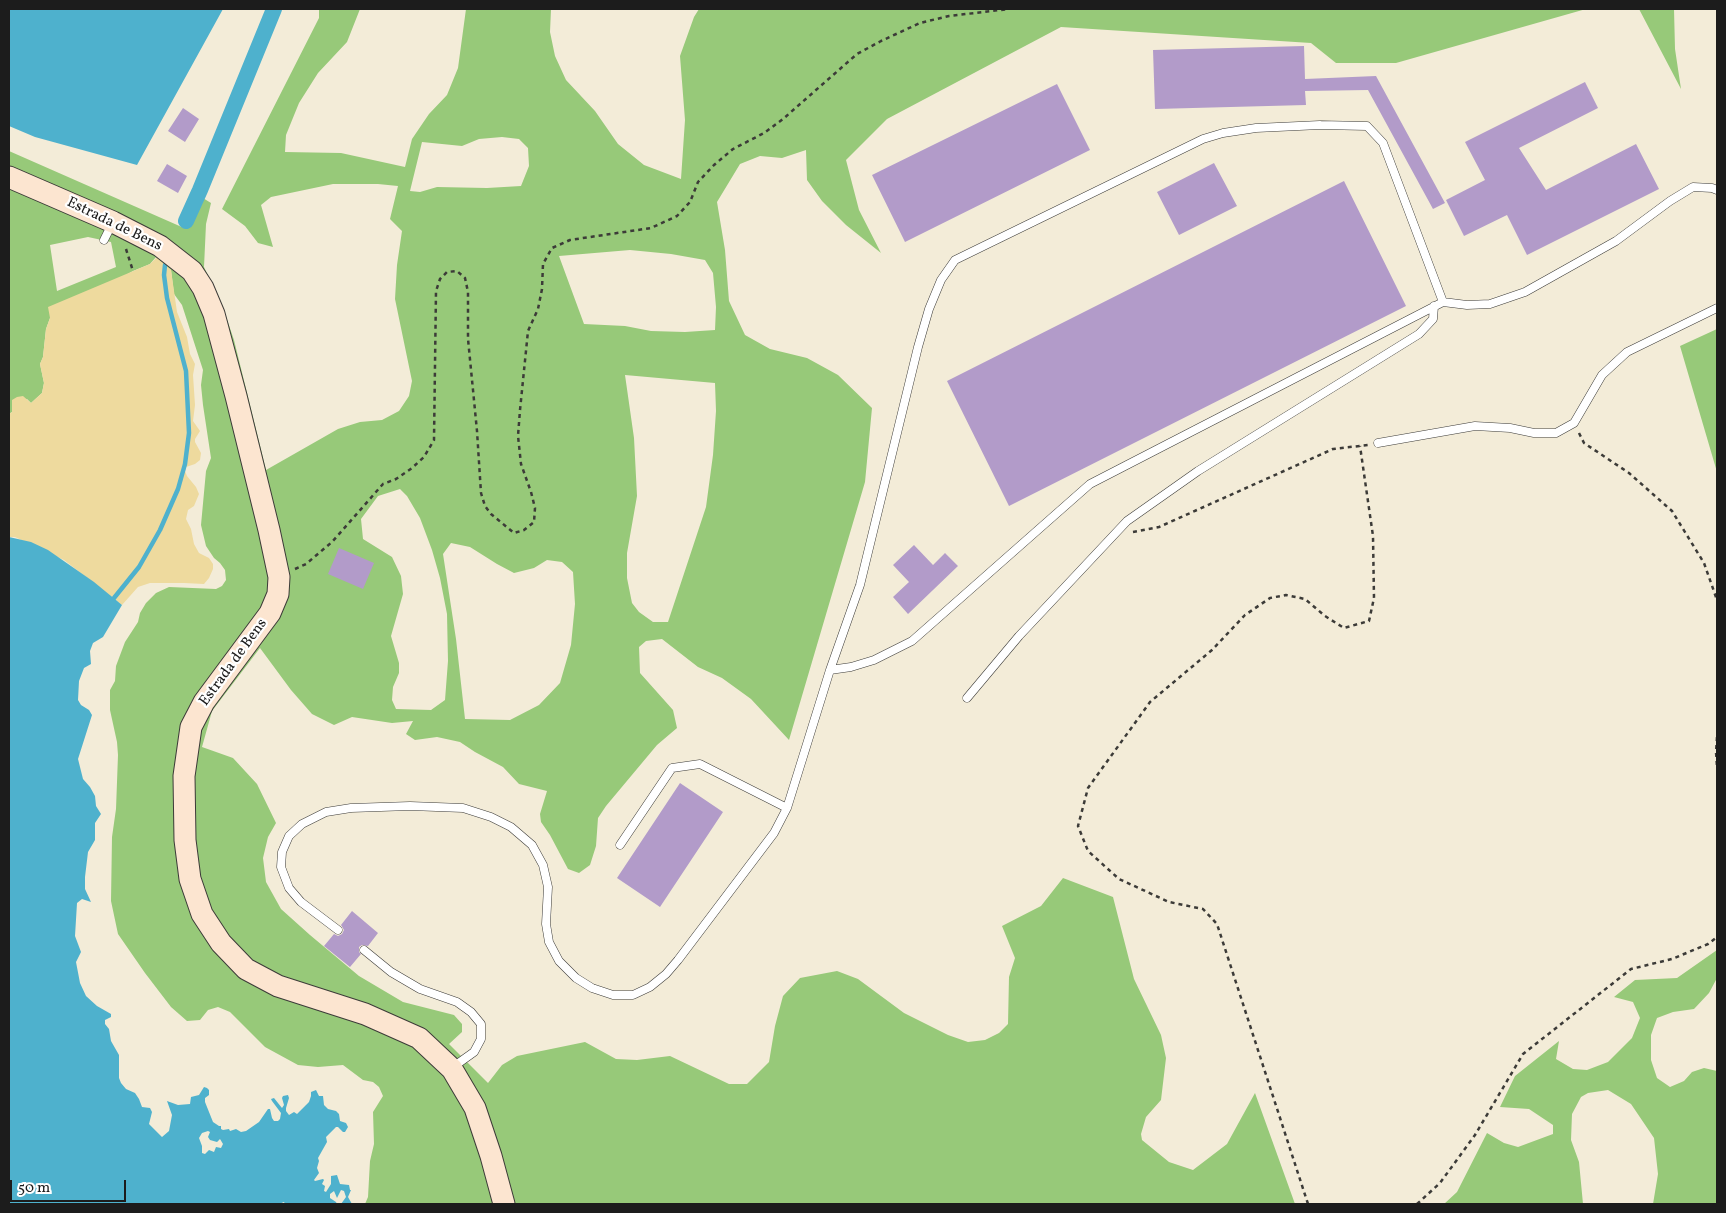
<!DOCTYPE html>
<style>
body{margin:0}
#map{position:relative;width:1726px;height:1213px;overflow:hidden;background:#f3ecd8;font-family:Vollkorn,serif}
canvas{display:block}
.frame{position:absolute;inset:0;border:10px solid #1c1c1c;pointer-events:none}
.scale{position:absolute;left:10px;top:1180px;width:116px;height:22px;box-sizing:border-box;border:2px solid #1c1c1c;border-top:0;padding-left:6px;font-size:15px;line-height:18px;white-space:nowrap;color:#1c1c1c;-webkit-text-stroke:4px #fff;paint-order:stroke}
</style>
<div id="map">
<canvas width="1726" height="1213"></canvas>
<div class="frame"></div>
<div class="scale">50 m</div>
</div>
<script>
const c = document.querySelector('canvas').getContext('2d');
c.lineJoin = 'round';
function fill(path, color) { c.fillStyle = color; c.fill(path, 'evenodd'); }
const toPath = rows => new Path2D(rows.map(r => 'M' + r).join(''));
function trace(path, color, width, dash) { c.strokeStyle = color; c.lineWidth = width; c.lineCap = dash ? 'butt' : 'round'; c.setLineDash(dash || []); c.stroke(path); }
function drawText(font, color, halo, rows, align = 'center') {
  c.font = font + ' Vollkorn,serif'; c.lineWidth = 4.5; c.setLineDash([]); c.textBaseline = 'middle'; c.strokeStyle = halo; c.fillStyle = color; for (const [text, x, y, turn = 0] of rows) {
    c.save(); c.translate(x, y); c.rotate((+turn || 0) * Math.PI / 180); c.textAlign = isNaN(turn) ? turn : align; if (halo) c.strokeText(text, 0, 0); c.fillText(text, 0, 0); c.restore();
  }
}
const green = toPath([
 [319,9,360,9,347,42,318,73,299,103,286,135,285,152,341,153,405,167,412,139,429,114,447,95,458,68,466,9,551,9,550,32,555,56,566,80,595,111,618,144,644,165,681,179,685,120,680,56,694,17,699,9,1586,9,1396,63,1336,63,1311,43,1061,27,887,119,846,160,859,210,881,253,846,225,822,201,807,180,806,150,782,158,760,156,740,164,717,202,725,250,729,301,745,335,770,349,807,358,838,375,872,408,865,482,789,740,751,699,722,678,698,667,662,639,646,641,639,647,640,673,673,710,677,728,657,745,606,806,598,818,596,846,590,865,579,873,568,869,550,835,541,822,540,814,547,791,519,784,503,767,475,752,460,742,437,737,415,740,406,734,413,721,392,723,352,717,334,725,312,714,291,690,260,648,212,711,202,747,233,758,257,784,276,823,268,837,263,858,266,882,281,909,310,935,359,976,403,1002,454,1015,462,1024,462,1032,449,1044,488,1083,502,1065,517,1056,585,1042,616,1059,637,1060,670,1056,729,1084,747,1084,769,1062,775,1026,783,996,800,978,837,971,858,979,904,1013,948,1035,968,1042,985,1040,999,1033,1008,1024,1009,977,1015,958,1002,926,1041,906,1063,878,1113,897,1134,979,1161,1035,1166,1058,1161,1100,1146,1117,1141,1134,1142,1140,1169,1162,1193,1170,1227,1144,1255,1093,1295,1204,365,1204,368,1197,370,1161,374,1144,373,1112,383,1096,379,1087,373,1082,363,1080,343,1065,318,1067,298,1065,265,1047,230,1012,218,1007,208,1010,200,1020,187,1021,171,1007,145,973,118,934,111,901,112,837,116,809,118,755,117,742,110,710,110,690,115,681,116,666,125,642,138,622,140,613,146,603,156,593,169,587,216,589,222,586,226,580,225,570,220,563,214,558,206,546,201,525,206,471,211,458,203,405,201,385,203,370,182,305,174,294,171,270,156,257,150,264,133,271,50,318,46,329,43,357,40,364,44,383,42,393,31,403,27,399,12,408,12,412,9,414,9,151,184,228,198,195,211,203,206,224,204,267,222,305,234,340,266,470,338,429,360,422,382,420,399,411,409,396,412,381,395,299,397,265,402,231,390,219,398,186,378,184,333,184,271,197,261,205,273,247,258,243,245,226,222,209,319,18],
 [502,137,519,139,528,148,529,166,521,186,487,188,437,187,420,192,410,191,422,142,462,146,479,139],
 [88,237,111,242,116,267,57,291,50,245],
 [630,250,671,254,705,260,713,273,716,307,715,330,685,332,651,331,625,326,584,324,559,256],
 [625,375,715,383,716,411,713,455,706,507,668,622,653,622,639,612,632,603,627,578,627,553,637,496,634,438],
 [400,489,407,496,420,518,432,550,440,578,447,614,448,661,445,700,431,710,396,709,392,700,393,687,399,673,399,663,391,636,403,594,401,576,392,557,363,539,361,519,378,496],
 [451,543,470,547,497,564,514,573,534,568,547,560,562,562,573,572,575,604,571,645,560,683,539,705,510,720,465,719,456,639,443,554],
 [1639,9,1674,9,1675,49,1681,89],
 [1717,329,1717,472,1680,346],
 [1717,950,1717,978,1709,993,1694,1009,1673,1012,1657,1018,1651,1035,1651,1060,1657,1078,1670,1087,1684,1081,1692,1072,1704,1068,1717,1071,1717,1204,1653,1204,1658,1174,1654,1138,1631,1104,1608,1090,1588,1093,1581,1097,1572,1114,1571,1140,1579,1162,1583,1204,1444,1204,1457,1192,1487,1133,1504,1143,1518,1147,1553,1134,1553,1125,1529,1109,1500,1107,1515,1076,1559,1041,1556,1059,1573,1069,1587,1070,1608,1062,1632,1038,1640,1018,1633,1002,1614,997,1635,980,1677,978]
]);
const sand = toPath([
 [157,257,171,270,177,312,187,337,190,354,195,364,193,375,195,405,193,421,200,431,195,439,195,442,201,453,200,460,195,464,186,467,185,471,187,476,196,487,199,494,194,506,188,510,186,519,191,529,194,544,199,553,209,558,213,564,213,569,209,578,204,584,184,583,150,583,138,587,122,605,64,560,15,537,9,537,9,414,12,412,12,400,17,397,23,396,31,403,42,393,44,383,40,364,43,357,46,329,50,318,48,307,150,264]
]);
const water = toPath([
 [9,9,223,9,137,165,35,137,9,126],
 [9,537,31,542,48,550,94,582,122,605,103,637,93,643,90,651,91,664,84,668,79,681,78,700,81,705,89,710,92,715,78,759,83,779,90,787,95,796,96,806,101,814,95,823,95,840,88,852,85,877,85,889,91,902,82,899,77,903,75,936,81,952,76,962,80,983,86,996,97,1006,111,1014,111,1017,105,1020,105,1024,109,1029,111,1041,119,1055,119,1078,121,1083,126,1089,135,1093,139,1099,142,1107,150,1108,152,1112,149,1124,162,1137,169,1131,172,1115,167,1101,178,1105,190,1104,191,1097,199,1095,204,1087,207,1088,209,1090,209,1095,205,1098,205,1102,213,1122,219,1126,221,1126,221,1129,223,1130,229,1129,230,1131,236,1129,241,1132,246,1131,259,1122,268,1109,270,1109,272,1118,274,1121,278,1121,280,1119,281,1113,272,1101,271,1099,274,1098,282,1108,284,1105,282,1098,283,1096,288,1095,289,1098,286,1108,286,1111,289,1115,294,1112,297,1114,309,1102,311,1096,311,1092,316,1090,319,1096,323,1096,324,1105,328,1109,336,1111,339,1114,340,1121,346,1123,348,1127,345,1132,343,1132,338,1127,336,1127,326,1137,327,1142,318,1158,319,1161,317,1168,319,1173,314,1180,315,1181,323,1179,324,1180,322,1184,325,1186,324,1191,326,1192,331,1184,331,1176,337,1175,340,1184,349,1185,350,1190,351,1190,348,1197,352,1204,341,1204,346,1197,344,1191,341,1190,337,1198,334,1191,330,1194,330,1198,336,1202,337,1204,285,1204,284,1202,279,1204,9,1204],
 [208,1131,210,1132,208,1137,210,1140,217,1142,220,1139,223,1144,221,1148,216,1147,214,1152,209,1150,205,1154,202,1153,202,1146,199,1138,202,1133]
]);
const stream = toPath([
 [114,598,139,567,160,530,178,489,185,464,189,433,186,371,167,298,164,275,165,265]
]);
const canal = toPath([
 [186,221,200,190,274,9]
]);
const building = toPath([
 [1304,46,1305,79,1376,76,1445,203,1433,209,1368,90,1305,91,1306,105,1155,109,1153,50],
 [1585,82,1598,108,1519,148,1546,190,1636,144,1659,189,1527,255,1507,215,1464,236,1446,200,1485,180,1465,142],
 [1057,84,1090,150,905,242,872,175],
 [183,108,199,119,185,142,168,131],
 [1214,163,1237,206,1179,235,1157,192],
 [167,164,187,176,178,193,157,181],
 [1344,181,1406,306,1009,506,947,381],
 [914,545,933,565,945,553,958,566,908,614,893,597,909,582,893,565],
 [339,548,374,563,363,589,328,574],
 [680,783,723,812,660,907,617,878],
 [352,911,378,933,368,946,362,945,359,947,359,952,361,954,350,967,324,946,334,934,338,936,342,934,344,930,341,925]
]);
const path = toPath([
 [126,249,133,271],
 [1579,433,1584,443,1629,473,1672,511,1704,563,1717,600],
 [1133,532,1159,527,1333,449,1368,445],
 [295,569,306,564,332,542,383,484,396,479,412,468,424,457,434,440,436,291,440,279,447,272,457,271,465,278,468,292,468,339,477,431,481,493,485,506,491,514,514,533,524,530,534,522,535,508,531,492,521,464,518,436,520,410,528,331,538,309,542,289,543,264,552,248,570,240,651,228,677,216,690,202,698,182,714,165,733,149,764,133,783,119,857,54,881,41,920,23,949,16,1009,9],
 [1717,737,1716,752,1717,767],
 [1308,1204,1217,924,1203,909,1169,902,1119,879,1088,851,1078,826,1088,788,1150,702,1212,650,1245,615,1270,598,1286,595,1305,599,1325,616,1344,628,1369,621,1374,598,1373,536,1360,446],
 [1417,1204,1440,1183,1475,1135,1523,1054,1631,969,1672,959,1708,944,1717,937]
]);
const lane = toPath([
 [1320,125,1367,126,1383,143,1443,302,1090,484,912,641,874,660,851,667,830,670,860,585,918,347,929,309,941,280,955,260,1203,139,1223,133,1256,128,1320,125],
 [104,240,112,224],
 [1443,302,1467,305,1490,304,1525,292,1616,241,1670,201,1693,187,1712,188,1717,190],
 [1378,443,1475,426,1510,428,1534,433,1556,433,1574,423,1602,375,1627,352,1717,308],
 [967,698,1019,636,1127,521,1198,471,1419,334,1433,319,1434,306],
 [620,845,672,768,700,764,787,808],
 [338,930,301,902,289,888,281,867,282,852,289,836,302,824,326,812,351,808,410,806,463,808,491,817,511,827,532,845,543,865,548,887,546,924,549,942,559,961,576,978,592,988,613,995,633,995,650,987,666,974,678,960,774,833,787,808,830,670],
 [364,950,391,972,420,989,457,1002,471,1012,481,1024,481,1039,474,1052,453,1067]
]);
const secondary = toPath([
 [9,177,113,222,160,246,192,271,203,288,214,314,236,396,269,530,279,577,278,594,270,613,204,702,191,727,184,776,185,840,190,879,202,914,221,943,246,969,278,986,365,1014,419,1038,452,1069,475,1108,491,1156,504,1204]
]);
const streetNames = [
 ["Estrada de Bens",114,225,26],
 ["Estrada de Bens",234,663,-54]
];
fill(green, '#97c979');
fill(sand, '#eeda9e');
fill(water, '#4eb1cd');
trace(stream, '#4eb1cd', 4.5);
trace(canal, '#4eb1cd', 16);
fill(building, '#b29bc9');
trace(lane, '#3c3b38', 9);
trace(secondary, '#3c3b38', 23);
trace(path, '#3c3b38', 2.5, [4, 4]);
trace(lane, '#fff', 8);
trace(secondary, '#fce5d0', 21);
drawText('15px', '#1c1c1c', '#fff', streetNames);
</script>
